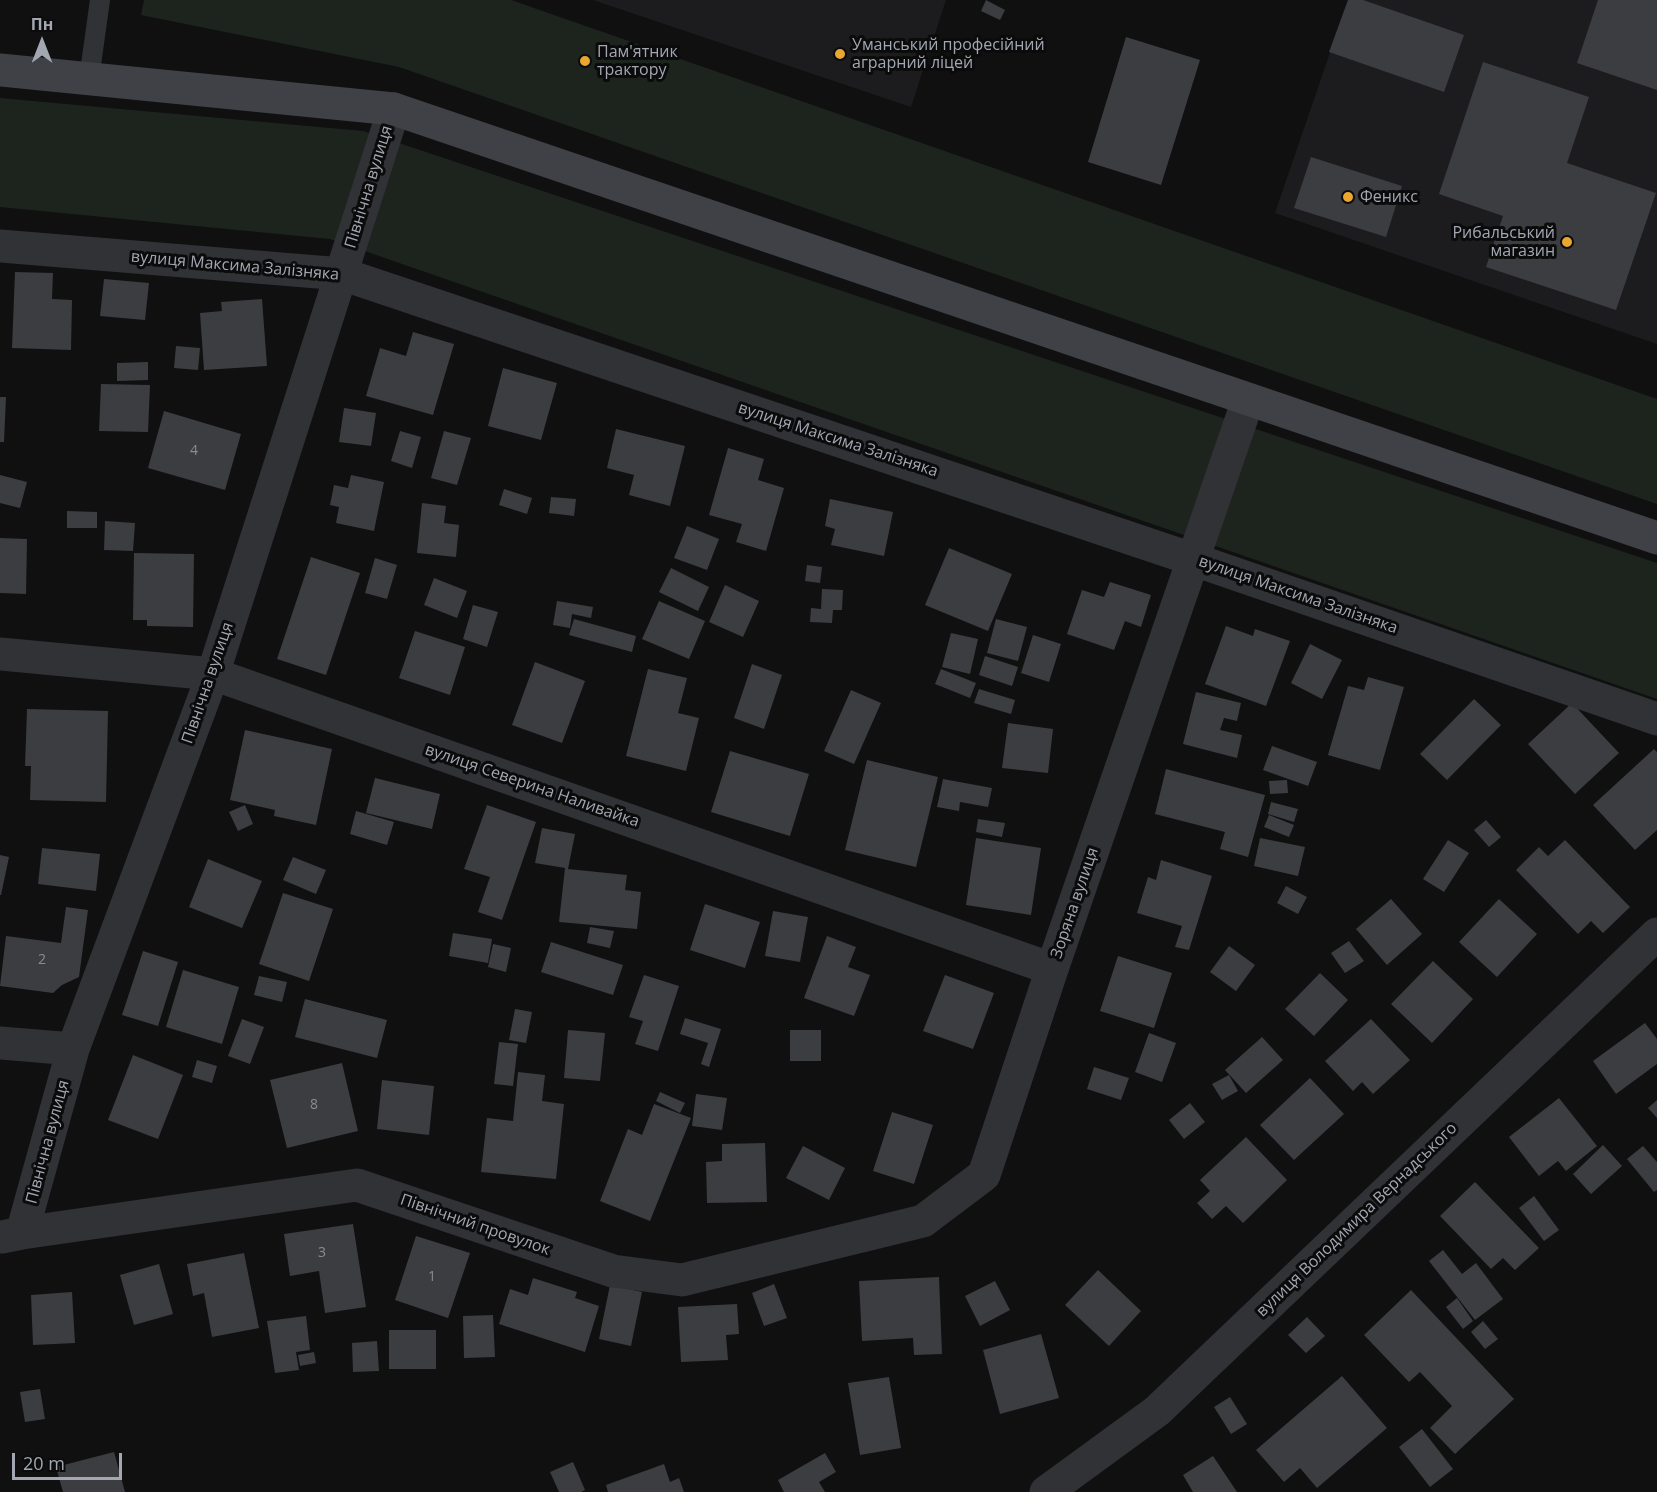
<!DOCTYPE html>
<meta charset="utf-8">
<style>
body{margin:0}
#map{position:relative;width:1657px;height:1492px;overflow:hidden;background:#101011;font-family:"Open Sans",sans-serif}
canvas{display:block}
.north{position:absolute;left:12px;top:12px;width:60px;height:60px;-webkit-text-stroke:4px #0b0b0c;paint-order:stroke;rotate:0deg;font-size:16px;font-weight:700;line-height:24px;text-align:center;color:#a2a7b1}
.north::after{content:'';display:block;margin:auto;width:21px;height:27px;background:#a2a7b1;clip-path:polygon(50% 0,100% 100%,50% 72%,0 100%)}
.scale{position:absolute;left:12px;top:1453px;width:110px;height:27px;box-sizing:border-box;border:3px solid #a2a7b1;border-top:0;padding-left:8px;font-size:18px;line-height:21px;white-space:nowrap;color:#a2a7b1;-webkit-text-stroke:4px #0b0b0c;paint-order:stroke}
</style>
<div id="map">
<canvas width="1657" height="1492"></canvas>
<div class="north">Пн</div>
<div class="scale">20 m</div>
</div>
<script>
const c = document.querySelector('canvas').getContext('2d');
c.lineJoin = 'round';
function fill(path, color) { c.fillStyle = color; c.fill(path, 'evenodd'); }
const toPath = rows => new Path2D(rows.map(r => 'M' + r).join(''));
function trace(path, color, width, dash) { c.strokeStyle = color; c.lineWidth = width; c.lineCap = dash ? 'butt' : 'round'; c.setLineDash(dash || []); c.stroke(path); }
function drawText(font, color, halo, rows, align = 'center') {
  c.font = font + ' "Open Sans",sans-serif'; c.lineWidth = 6; c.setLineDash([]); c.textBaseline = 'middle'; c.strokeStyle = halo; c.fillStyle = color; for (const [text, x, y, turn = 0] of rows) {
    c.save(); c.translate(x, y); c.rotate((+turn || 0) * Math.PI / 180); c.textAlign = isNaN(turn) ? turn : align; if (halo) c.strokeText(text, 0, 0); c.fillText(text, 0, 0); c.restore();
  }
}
const built = toPath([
 [593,0,946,0,911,107],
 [1348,0,1657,0,1657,344,1275,213]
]);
const green = toPath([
 [144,0,511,0,1657,399,1657,504,399,67,141,15],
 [0,98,363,131,1657,563,1657,699,330,239,0,207]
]);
const building = toPath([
 [986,0,1005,10,1000,20,981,11],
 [1348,0,1363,0,1464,35,1444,92,1329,52],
 [1598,0,1657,0,1657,90,1577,63],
 [1126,37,1200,60,1161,185,1088,162],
 [1483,62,1589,97,1567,163,1656,193,1616,310,1486,267,1503,216,1439,194],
 [1311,157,1402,186,1386,237,1294,208],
 [15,272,53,273,52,299,72,300,71,350,12,348],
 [104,279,149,283,145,320,100,316],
 [262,299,267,366,204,370,200,313,222,311,221,302],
 [413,332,454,344,433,415,366,396,380,348,406,356],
 [176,346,200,348,198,370,174,368],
 [148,362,148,380,117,381,117,363],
 [503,368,557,383,541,440,488,426],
 [101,384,150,385,148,432,99,431],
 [0,397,6,397,4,442,0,442],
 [344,408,376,413,371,446,339,442],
 [164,411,241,434,225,490,148,468],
 [616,429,685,446,670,506,629,495,634,475,607,468],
 [400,431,421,437,412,468,391,461],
 [444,431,471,438,457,485,431,478],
 [728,448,764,459,758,480,784,488,766,551,736,542,742,524,709,515],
 [0,475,27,482,20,508,0,503],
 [351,475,384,482,374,531,336,523,339,507,330,505,334,485,348,488],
 [504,489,532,498,527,514,499,505],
 [551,497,576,499,574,516,549,513],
 [830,499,893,512,884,556,831,545,835,529,825,526],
 [422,503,446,506,444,523,459,525,456,557,417,553],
 [67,511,97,512,97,528,67,528],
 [105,521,135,523,133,551,104,550],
 [687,526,719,539,707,570,674,558],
 [0,538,27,539,26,594,0,593],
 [949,548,1012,574,988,631,925,605],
 [134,553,194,554,193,627,147,626,147,620,133,620],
 [311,557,360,573,326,675,277,659],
 [375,558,397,565,387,599,365,593],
 [807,565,822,567,820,583,805,581],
 [671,568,709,587,698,611,659,592],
 [434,578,467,591,457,618,424,605],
 [1110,582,1151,595,1141,627,1125,621,1114,650,1067,634,1082,590,1104,597],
 [725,585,759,601,743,637,709,622],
 [822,589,843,590,842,610,833,610,832,623,810,622,811,608,821,609],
 [557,601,593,607,591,618,572,614,570,628,553,625],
 [659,601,705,621,689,659,642,639],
 [473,605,498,612,487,647,463,639],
 [574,619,636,636,632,652,569,635],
 [996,619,1027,627,1018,661,987,653],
 [1226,626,1253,636,1255,629,1290,641,1266,706,1205,684],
 [415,631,465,647,450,695,399,678],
 [951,633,978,639,970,674,942,667],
 [1033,635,1061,644,1049,682,1021,673],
 [1310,644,1342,660,1322,699,1291,683],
 [985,656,1018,667,1012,686,979,675],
 [535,662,585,681,562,743,512,725],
 [752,664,782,675,764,729,734,718],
 [648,669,687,678,678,713,699,718,686,771,626,756],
 [941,669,976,683,970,698,935,684],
 [1368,677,1404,687,1380,770,1328,755,1348,686,1364,690],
 [979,689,1015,700,1011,714,974,703],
 [851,690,881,703,854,764,824,751],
 [1196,692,1241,703,1237,721,1224,718,1220,730,1242,735,1237,758,1183,744],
 [1474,699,1501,725,1447,780,1420,754],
 [1572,703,1619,753,1575,794,1528,744],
 [27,709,108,711,106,802,30,800,31,766,25,766],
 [1008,723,1053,729,1048,773,1002,768],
 [245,730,332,749,316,825,274,816,275,810,230,800],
 [1272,746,1317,762,1308,786,1263,770],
 [1654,749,1657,752,1657,830,1635,850,1593,805],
 [730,751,809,774,790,836,711,812],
 [867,760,938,777,916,867,845,850],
 [1166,769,1265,795,1248,857,1220,849,1225,832,1155,814],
 [375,778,440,794,432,829,366,813],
 [943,779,992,788,988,807,960,802,959,811,937,807],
 [1287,780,1288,793,1270,794,1269,781],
 [1271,802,1298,809,1294,822,1268,814],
 [245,805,253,824,238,831,229,812],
 [487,805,536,822,502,920,478,912,490,877,464,869],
 [356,811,394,822,387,845,350,834],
 [1269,815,1294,825,1289,837,1264,827],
 [978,819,1005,823,1002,837,976,832],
 [1486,820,1501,837,1489,847,1474,830],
 [542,828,575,834,568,869,627,875,625,890,641,892,637,929,559,922,565,868,535,863],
 [976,838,1041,848,1031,915,966,905],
 [1260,838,1305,847,1298,876,1254,866],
 [1448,840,1469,853,1444,892,1423,879],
 [1565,840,1630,907,1603,933,1591,921,1578,934,1516,870,1539,847,1548,856],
 [42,848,100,854,96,891,38,884],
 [0,855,9,857,1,895,0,895],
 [293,857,326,870,316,894,283,880],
 [208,859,262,881,242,928,189,907],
 [1161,860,1212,876,1189,950,1175,947,1182,926,1137,913,1148,877,1156,880],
 [1286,886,1307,897,1298,914,1277,903],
 [283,893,333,909,309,981,259,964],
 [1391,899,1422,934,1387,965,1356,929],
 [1499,899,1537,934,1497,977,1459,942],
 [705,904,760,922,745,968,690,950],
 [66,907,88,910,79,977,62,985,53,993,0,986,6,936,61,943],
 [773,911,808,917,800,962,765,956],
 [590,927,614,931,610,948,587,943],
 [453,933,492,939,488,963,449,956],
 [827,936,856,947,848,967,870,975,854,1016,804,998],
 [1349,941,1364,961,1345,973,1331,953],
 [551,942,623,965,613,995,541,972],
 [493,944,511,948,506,972,488,967],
 [1229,946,1255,965,1236,991,1210,972],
 [143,951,178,962,158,1026,122,1015],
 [1118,956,1172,973,1154,1028,1100,1011],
 [1433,961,1473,999,1432,1043,1391,1004],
 [183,970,239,987,222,1044,166,1027],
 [1320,973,1348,1000,1314,1036,1285,1009],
 [644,975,679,986,658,1051,635,1044,643,1021,629,1017],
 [945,975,994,993,973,1049,923,1031],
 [259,976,287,982,282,1002,254,995],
 [305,999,387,1020,377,1058,295,1037],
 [515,1009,532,1012,526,1043,509,1040],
 [685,1018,721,1029,709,1067,701,1064,708,1043,680,1034],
 [242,1019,264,1027,250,1064,228,1056],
 [1371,1019,1410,1060,1373,1094,1362,1082,1353,1091,1325,1061],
 [1645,1023,1657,1039,1657,1064,1616,1094,1593,1061],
 [568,1030,605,1033,600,1081,564,1078],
 [790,1030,821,1030,821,1061,790,1061],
 [1149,1033,1176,1043,1162,1082,1135,1072],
 [1262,1037,1283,1060,1246,1093,1225,1070],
 [499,1042,518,1044,513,1086,494,1084],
 [133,1055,183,1075,158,1139,108,1120],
 [197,1060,217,1066,212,1083,192,1077],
 [342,1063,358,1131,287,1148,270,1080],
 [1094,1067,1129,1078,1121,1100,1087,1089],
 [518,1072,545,1075,542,1101,564,1104,556,1179,481,1172,487,1118,513,1121],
 [1229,1075,1238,1091,1222,1100,1212,1084],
 [1310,1078,1344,1114,1294,1160,1260,1125],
 [382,1080,434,1086,429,1135,377,1129],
 [660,1092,685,1103,680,1113,656,1101],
 [696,1094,727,1098,722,1130,692,1126],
 [1559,1098,1597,1146,1566,1171,1558,1161,1539,1176,1509,1137],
 [1657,1100,1657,1118,1648,1108],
 [1190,1103,1205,1122,1184,1139,1169,1120],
 [654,1104,691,1118,650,1221,600,1201,628,1129,642,1135],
 [892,1112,933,1125,914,1184,873,1171],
 [1246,1137,1287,1180,1243,1223,1226,1206,1212,1219,1197,1203,1210,1191,1200,1180],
 [765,1143,767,1202,707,1203,706,1162,722,1161,722,1144],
 [1603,1145,1622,1166,1591,1194,1573,1174],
 [803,1146,845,1168,829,1200,786,1178],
 [1643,1146,1657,1162,1657,1190,1654,1192,1627,1159],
 [1475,1182,1539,1248,1515,1270,1503,1258,1491,1269,1440,1216],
 [1534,1196,1559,1230,1544,1241,1519,1208],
 [353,1224,366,1307,325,1313,319,1271,290,1276,284,1234],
 [416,1236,470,1253,448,1318,395,1300],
 [1443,1250,1462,1274,1476,1263,1503,1299,1475,1320,1429,1261],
 [244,1253,259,1328,212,1337,204,1293,193,1296,187,1264],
 [159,1264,173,1314,134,1325,120,1275],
 [1098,1270,1141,1311,1109,1346,1065,1305],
 [939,1277,942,1354,914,1355,913,1338,862,1341,859,1281],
 [533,1278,577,1292,575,1298,599,1306,585,1352,499,1324,510,1289,528,1295],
 [995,1281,1010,1310,980,1326,965,1296],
 [774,1284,787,1318,764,1326,752,1293],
 [610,1285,642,1292,631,1346,599,1339],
 [1411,1290,1514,1399,1455,1454,1430,1428,1452,1406,1420,1372,1409,1382,1364,1335],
 [72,1292,75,1343,33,1345,31,1295],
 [1457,1298,1473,1321,1463,1329,1446,1307],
 [737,1304,739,1334,726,1335,728,1360,681,1362,678,1307],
 [493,1315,495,1357,464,1358,463,1316],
 [306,1316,310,1350,296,1352,299,1370,275,1373,267,1321],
 [1307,1317,1325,1336,1306,1353,1288,1335],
 [1483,1321,1498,1339,1485,1349,1471,1332],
 [389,1330,436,1330,436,1369,389,1369],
 [1041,1334,1059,1398,1000,1414,983,1350],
 [377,1341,379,1371,353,1372,352,1343],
 [314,1352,316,1363,300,1366,298,1355],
 [1342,1376,1387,1428,1317,1488,1300,1468,1284,1482,1256,1450],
 [889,1377,901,1448,860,1455,848,1383],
 [40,1389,45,1419,25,1422,20,1392],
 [1230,1397,1247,1424,1231,1434,1214,1407],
 [1422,1429,1453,1469,1430,1487,1399,1447],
 [114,1452,125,1492,63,1492,56,1467],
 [825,1453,836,1472,819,1482,825,1492,784,1492,778,1480],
 [1213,1456,1237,1492,1193,1492,1183,1475],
 [573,1462,585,1490,581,1492,559,1492,550,1472],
 [664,1464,670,1482,679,1478,684,1492,608,1492,606,1485]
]);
const lane = toPath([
 [89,79,100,0]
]);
const street = toPath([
 [0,246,342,274,1192,559,1657,719],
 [0,654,213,674,1052,969],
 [0,1043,73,1049],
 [22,1233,357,1185,613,1271,682,1280,923,1221,984,1175,1052,969,1248,400],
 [2,1237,22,1233,73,1049,213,674,394,109],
 [1046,1492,1157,1411,1657,934]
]);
const secondary = toPath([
 [0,70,394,109,1657,538]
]);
const markers = [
 [840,54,6,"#e9a730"],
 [585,61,6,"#e9a730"],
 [1348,197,6,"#e9a730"],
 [1567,242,6,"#e9a730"]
];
const numberNames = [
 ["4",194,451],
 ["2",42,960],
 ["8",314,1105],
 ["3",322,1253],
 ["1",432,1277]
];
const poiNames = [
 ["Уманський професійний",852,45],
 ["аграрний ліцей",852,63],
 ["Пам'ятник",597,52],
 ["трактору",597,70],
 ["Феникс",1360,197],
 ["Рибальський",1555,233,"right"],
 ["магазин",1555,251,"right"]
];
const streetNames = [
 ["Північна вулиця",369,187,-73],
 ["вулиця Максима Залізняка",235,266,5],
 ["вулиця Максима Залізняка",838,440,18],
 ["вулиця Максима Залізняка",1298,595,19],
 ["Північна вулиця",208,683,-71],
 ["вулиця Северина Наливайка",532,786,19],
 ["Зоряна вулиця",1075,903,-71],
 ["Північна вулиця",48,1142,-75],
 ["вулиця Володимира Вернадського",1357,1220,-44],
 ["Північний провулок",475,1225,19]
];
fill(built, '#1c1c1e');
fill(green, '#1c241d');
fill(building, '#3c3d41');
trace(lane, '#313236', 20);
trace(street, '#313236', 33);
trace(secondary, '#3f4146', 33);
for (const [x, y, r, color] of markers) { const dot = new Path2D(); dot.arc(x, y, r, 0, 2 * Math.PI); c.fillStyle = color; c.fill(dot); trace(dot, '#0b0b0c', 2); }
drawText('14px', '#888c95', null, numberNames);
drawText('16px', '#a2a7b1', '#0b0b0c', poiNames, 'left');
drawText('16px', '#a2a7b1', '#0b0b0c', streetNames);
</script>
